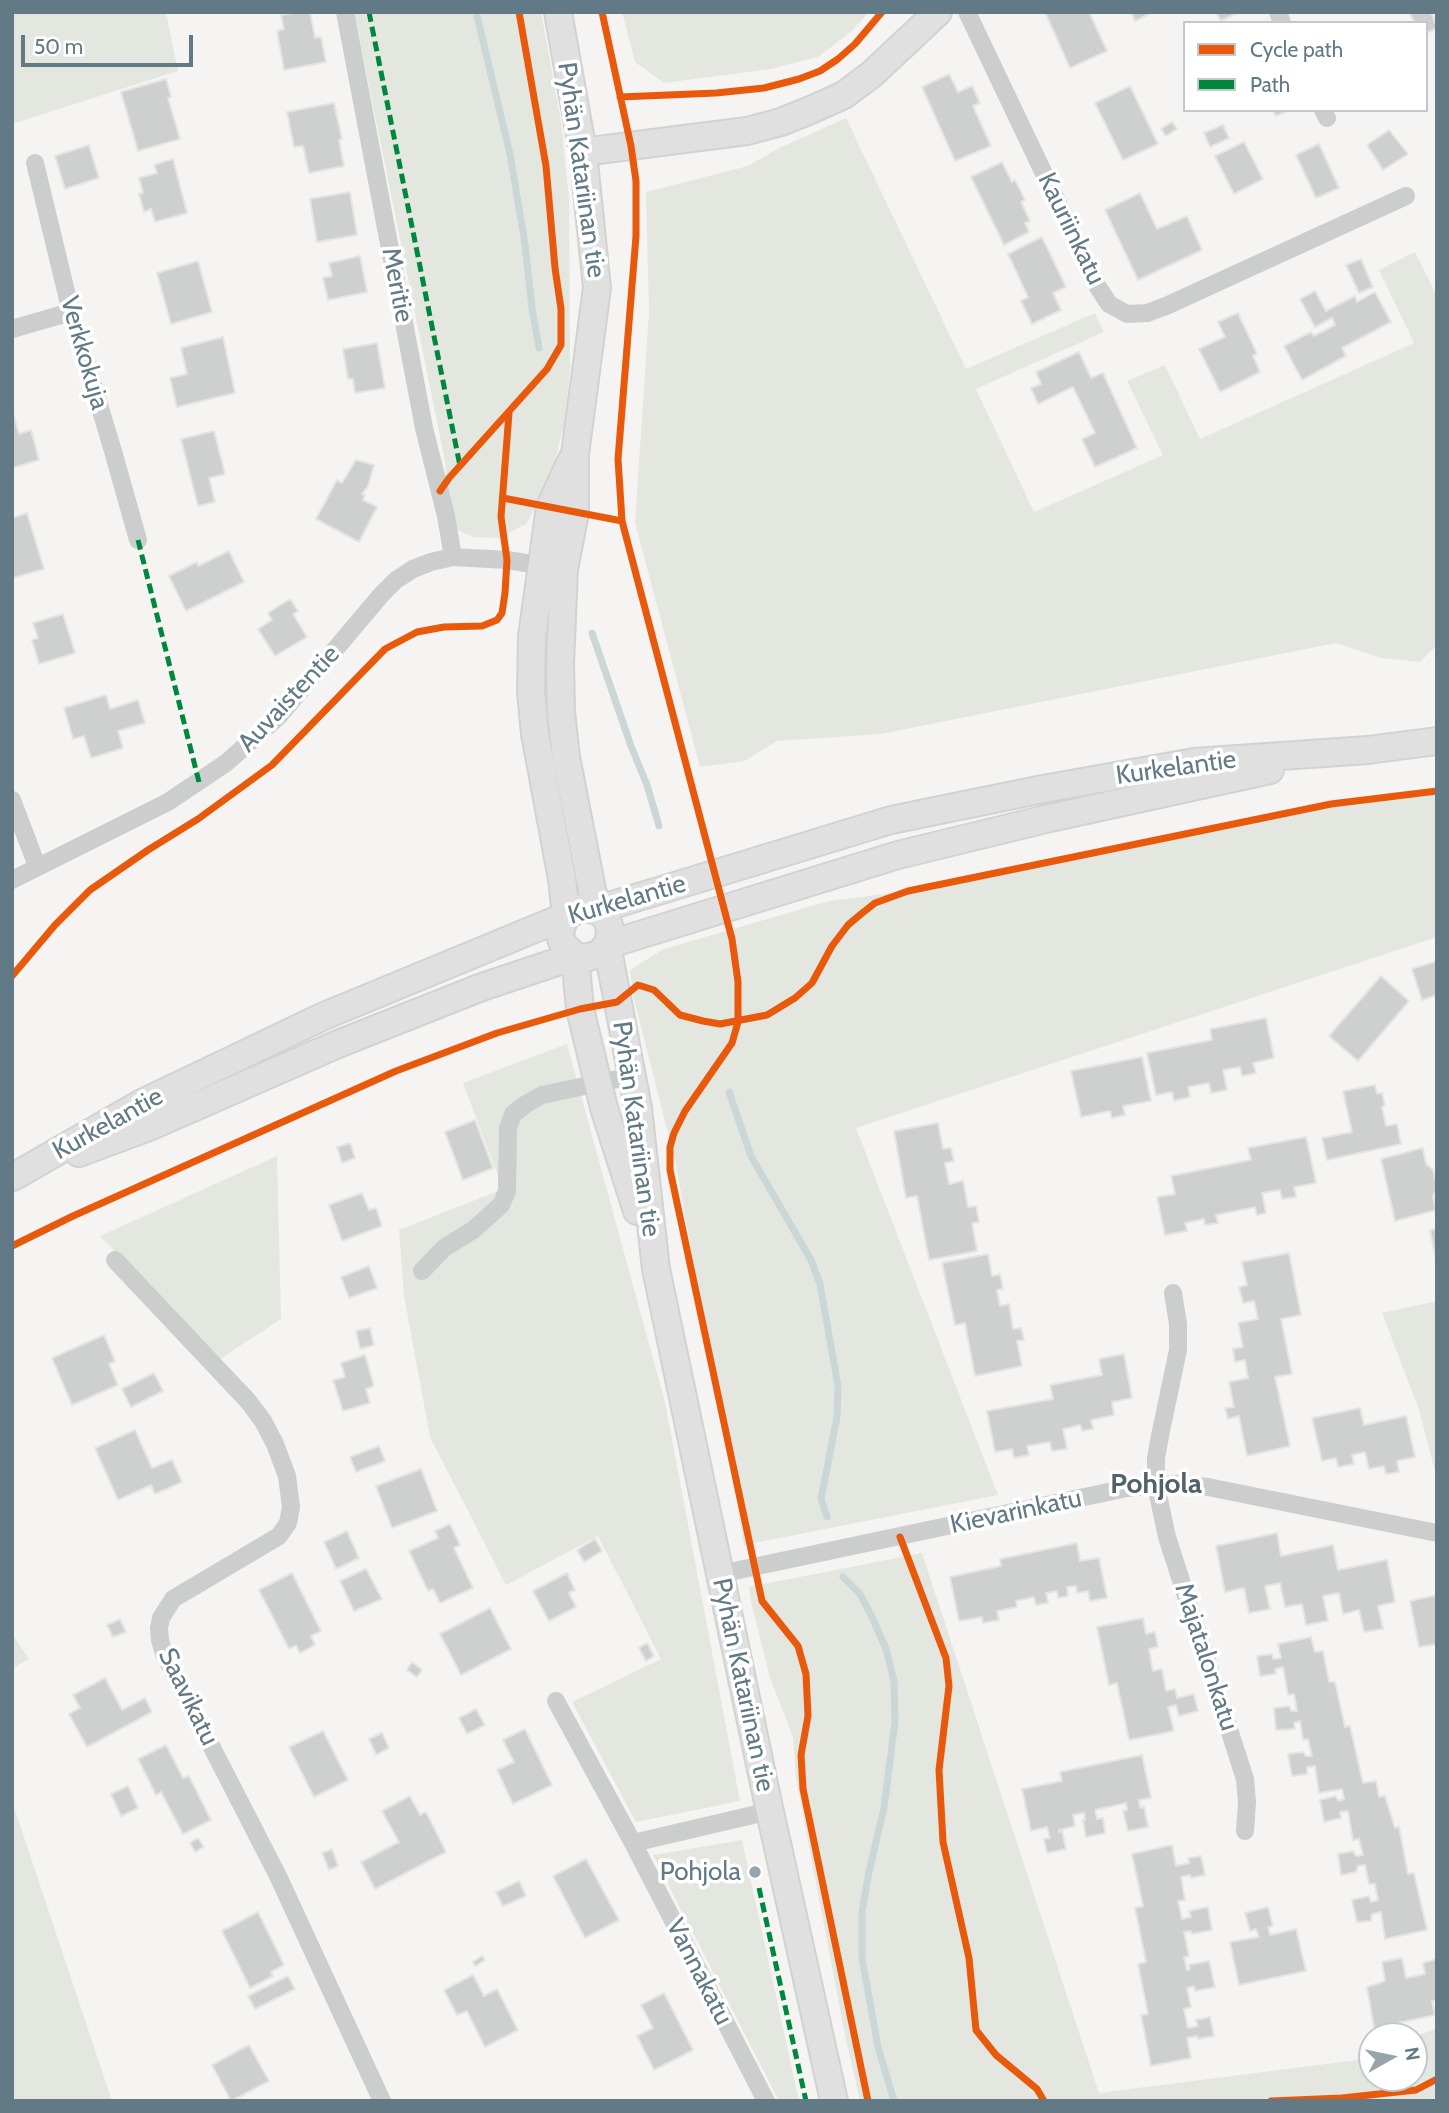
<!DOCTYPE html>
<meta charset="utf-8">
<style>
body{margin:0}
#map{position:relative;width:1449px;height:2113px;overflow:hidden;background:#f5f4f2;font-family:Cabin,sans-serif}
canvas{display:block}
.frame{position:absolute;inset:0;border:14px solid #627a85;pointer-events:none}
.legend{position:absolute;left:1183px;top:21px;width:245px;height:91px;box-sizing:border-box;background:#fff;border:2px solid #c0cace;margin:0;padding:9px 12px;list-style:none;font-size:21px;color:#627a85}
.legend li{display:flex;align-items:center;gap:14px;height:35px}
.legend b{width:35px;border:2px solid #c0cace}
.north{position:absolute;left:1358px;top:2022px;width:70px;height:70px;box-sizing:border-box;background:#fff;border:2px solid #c0cace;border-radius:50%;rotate:81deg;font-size:19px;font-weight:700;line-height:28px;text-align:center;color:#627a85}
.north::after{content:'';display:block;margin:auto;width:24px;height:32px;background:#95a5ab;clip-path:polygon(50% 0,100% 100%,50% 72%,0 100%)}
.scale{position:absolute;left:21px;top:35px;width:172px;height:32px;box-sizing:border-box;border:4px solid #627a85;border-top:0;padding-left:9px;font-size:21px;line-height:24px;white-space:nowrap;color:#627a85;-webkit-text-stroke:5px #fff;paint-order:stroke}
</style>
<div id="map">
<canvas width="1449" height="2113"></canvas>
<div class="frame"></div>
<ul class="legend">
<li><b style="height:9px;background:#e8590c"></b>Cycle path</li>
<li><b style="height:9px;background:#00873e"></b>Path</li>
</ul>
<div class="north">N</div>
<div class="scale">50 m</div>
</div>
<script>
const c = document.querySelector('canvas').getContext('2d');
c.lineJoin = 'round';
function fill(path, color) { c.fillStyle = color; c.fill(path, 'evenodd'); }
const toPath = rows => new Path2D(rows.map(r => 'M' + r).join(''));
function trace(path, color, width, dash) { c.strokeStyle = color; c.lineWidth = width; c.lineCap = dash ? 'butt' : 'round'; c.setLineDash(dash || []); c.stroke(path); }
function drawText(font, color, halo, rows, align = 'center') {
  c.font = font + ' Cabin,sans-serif'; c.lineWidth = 7; c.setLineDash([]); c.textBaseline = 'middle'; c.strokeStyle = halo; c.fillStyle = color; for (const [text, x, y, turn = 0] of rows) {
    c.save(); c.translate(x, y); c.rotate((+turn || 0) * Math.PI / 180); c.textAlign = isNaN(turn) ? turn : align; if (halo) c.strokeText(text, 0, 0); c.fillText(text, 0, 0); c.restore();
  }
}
const green = toPath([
 [12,12,166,12,178,71,12,124],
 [354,12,541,12,561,121,569,198,570,369,565,421,549,485,526,524,499,538,474,537,457,530,449,507,445,461],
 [622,12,869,12,852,31,818,57,771,69,664,83,635,62],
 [846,118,966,369,1095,313,1104,332,976,389,1034,512,1163,455,1127,381,1165,365,1200,439,1414,343,1379,270,1415,252,1437,296,1437,645,1420,662,1381,658,1336,643,881,734,777,741,744,761,700,767,635,523,649,312,646,192,748,166,779,148],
 [1437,792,1437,937,856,1128,998,1495,744,1545,676,1165,634,999,630,970,664,949,829,901,908,891,1331,804],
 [567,1044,665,1402,740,1801,636,1822,572,1702,661,1659,598,1536,506,1585,430,1437,404,1296,399,1230,503,1189,463,1083],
 [277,1156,281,1319,220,1359,100,1236],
 [1437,1301,1437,1479,1419,1410,1382,1313],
 [922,1553,1099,2093,1357,2060,1372,2054,1372,2078,1414,2078,1414,2037,1437,2028,1437,2101,860,2101,846,2040,796,1778,793,1737,770,1678,751,1602,749,1587],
 [12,1634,29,1659,12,1669],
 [12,1801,112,2101,12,2101],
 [742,1840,799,2101,779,2101,653,1855]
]);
const stream = toPath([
 [476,12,510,154,525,244,532,308,539,348],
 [592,633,631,746,647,785,659,826],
 [729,1092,751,1156,811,1260,820,1284,838,1386,837,1417,821,1499,827,1517],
 [843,1577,860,1594,872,1617,886,1649,894,1681,895,1721,884,1808,869,1872,862,1912,862,1958,878,2047,894,2101]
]);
const building = toPath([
 [299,12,310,12,315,38,321,37,326,62,284,70,277,31,284,29,281,15,299,12],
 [1045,12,1089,12,1107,51,1070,68,1045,12],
 [1131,12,1153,12,1135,21,1131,12],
 [1216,12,1239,12,1221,21,1216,12],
 [1409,12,1431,12,1437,28,1426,33,1426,23,1415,23,1409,12],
 [949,74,958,92,972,86,980,103,973,106,991,146,955,161,922,87,949,74],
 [166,79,171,97,168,98,180,139,138,151,121,92,166,79],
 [1130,86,1158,144,1123,160,1095,103,1130,86],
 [334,103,342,139,339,140,344,166,309,173,303,146,294,147,287,112,334,103],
 [1273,110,1289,110,1276,116,1273,110],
 [1172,122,1177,129,1166,136,1161,129,1172,122],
 [1223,125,1229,138,1210,147,1204,133,1223,125],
 [1389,130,1408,154,1383,170,1367,145,1389,130],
 [1244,142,1263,179,1234,194,1215,156,1244,142],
 [1319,144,1339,188,1316,198,1296,155,1319,144],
 [89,145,99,178,65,189,55,156,89,145],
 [173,159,187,213,155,222,151,209,144,212,139,194,143,193,139,178,157,173,154,165,173,159],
 [1002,162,1012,182,1015,180,1025,200,1021,202,1030,221,1025,223,1029,232,1004,245,971,177,1002,162],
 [350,192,357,235,317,242,310,199,350,192],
 [1140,193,1157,229,1187,216,1202,250,1138,280,1105,210,1140,193],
 [1042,237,1066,287,1053,293,1061,310,1032,324,1021,301,1028,297,1008,254,1042,237],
 [360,256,367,292,328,300,323,278,332,276,329,263,360,256],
 [1361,259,1373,287,1359,293,1346,265,1361,259],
 [198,261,212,312,171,324,157,273,198,261],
 [1315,291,1326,311,1355,296,1357,302,1375,292,1391,322,1342,348,1346,356,1302,380,1284,346,1311,332,1314,336,1335,325,1332,318,1315,327,1300,299,1315,291],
 [1238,313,1257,354,1253,356,1260,372,1220,392,1199,349,1225,337,1218,322,1238,313],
 [223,337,235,393,177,407,170,378,187,374,181,348,223,337],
 [377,343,385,388,355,393,353,379,348,379,343,349,377,343],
 [1079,352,1091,378,1103,373,1137,448,1095,467,1082,439,1095,433,1073,387,1038,404,1031,388,1041,384,1036,372,1079,352],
 [12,409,19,434,31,430,39,460,12,468,12,409],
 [214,431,225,474,209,478,215,502,198,506,181,439,214,431],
 [356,460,374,465,368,486,362,494,365,495,363,500,377,507,359,542,316,519,337,480,342,483,356,460],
 [27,513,44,569,13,578,12,518,27,513],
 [229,551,244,582,186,611,169,576,197,562,198,566,229,551],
 [290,599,298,611,293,614,307,637,275,656,258,629,272,620,268,613,290,599],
 [63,614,75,653,39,664,32,640,38,638,33,623,63,614],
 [106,695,110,709,138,700,145,723,118,731,123,748,91,758,84,736,73,739,64,708,106,695],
 [1437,961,1437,995,1422,1000,1412,969,1437,961],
 [1381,976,1409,1001,1358,1061,1329,1036,1381,976],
 [1266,1018,1274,1058,1253,1063,1256,1073,1242,1076,1240,1067,1223,1070,1227,1090,1211,1093,1209,1083,1188,1087,1190,1097,1174,1101,1172,1092,1156,1095,1147,1053,1212,1040,1210,1029,1266,1018],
 [1142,1057,1151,1101,1123,1106,1125,1115,1112,1118,1110,1111,1081,1117,1071,1071,1142,1057],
 [1375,1085,1377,1094,1382,1093,1385,1106,1382,1107,1386,1126,1397,1124,1401,1144,1327,1160,1322,1138,1352,1132,1343,1091,1375,1085],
 [475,1120,493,1168,463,1180,445,1132,475,1120],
 [938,1123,943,1149,951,1148,954,1161,945,1163,949,1184,963,1181,968,1207,976,1206,979,1222,972,1223,977,1251,929,1260,917,1196,906,1198,894,1131,938,1123],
 [1306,1137,1316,1183,1294,1187,1296,1197,1282,1199,1280,1190,1262,1193,1266,1213,1257,1215,1255,1207,1216,1215,1218,1223,1205,1225,1204,1219,1185,1223,1187,1231,1165,1235,1157,1197,1175,1194,1171,1176,1251,1160,1248,1148,1306,1137],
 [350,1143,355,1158,342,1163,337,1147,350,1143],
 [1423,1148,1426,1164,1433,1170,1437,1187,1433,1197,1436,1210,1395,1221,1381,1159,1423,1148],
 [362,1193,369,1210,376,1208,382,1226,342,1241,329,1205,362,1193],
 [1437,1229,1437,1265,1430,1230,1437,1229],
 [1289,1253,1301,1315,1281,1319,1292,1374,1275,1377,1290,1446,1247,1456,1239,1416,1228,1419,1225,1408,1234,1407,1229,1382,1248,1378,1245,1360,1235,1362,1233,1349,1243,1347,1238,1323,1258,1319,1254,1301,1243,1303,1239,1287,1247,1285,1242,1262,1289,1253],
 [988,1254,992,1276,1000,1274,1003,1289,997,1290,1000,1306,1009,1304,1013,1329,1021,1328,1024,1340,1017,1341,1022,1366,975,1376,965,1323,955,1325,942,1263,988,1254],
 [369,1266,377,1288,349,1298,341,1277,369,1266],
 [370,1328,374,1345,360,1349,356,1331,370,1328],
 [104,1335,115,1361,109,1364,118,1385,72,1405,52,1358,104,1335],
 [1124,1354,1132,1398,1112,1402,1114,1415,1091,1420,1093,1429,1082,1431,1080,1425,1063,1429,1067,1449,1052,1451,1050,1442,1027,1446,1029,1455,1014,1458,1012,1449,995,1452,987,1411,1053,1399,1050,1385,1102,1375,1099,1359,1124,1354],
 [365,1355,374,1386,366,1389,370,1403,343,1411,333,1380,345,1377,341,1363,365,1355],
 [154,1373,163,1391,131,1407,122,1389,154,1373],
 [1360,1408,1364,1425,1406,1416,1415,1457,1397,1461,1399,1472,1386,1474,1384,1466,1369,1469,1365,1452,1352,1455,1354,1464,1338,1467,1336,1458,1322,1461,1312,1418,1360,1408],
 [135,1430,152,1468,172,1460,182,1482,155,1494,151,1485,118,1500,95,1448,135,1430],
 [379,1446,385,1461,356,1472,350,1457,379,1446],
 [421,1469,437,1511,392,1528,376,1486,421,1469],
 [450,1524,460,1545,454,1548,473,1588,440,1603,433,1589,428,1591,409,1551,438,1538,435,1531,450,1524],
 [347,1531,359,1558,336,1569,324,1542,347,1531],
 [1277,1533,1281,1556,1333,1545,1338,1570,1387,1560,1395,1602,1378,1606,1383,1629,1364,1632,1359,1610,1343,1614,1339,1593,1323,1596,1328,1621,1306,1625,1302,1604,1285,1607,1280,1583,1265,1586,1270,1609,1249,1613,1244,1588,1225,1592,1216,1546,1277,1533],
 [595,1539,602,1551,584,1562,577,1550,595,1539],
 [1077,1543,1080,1561,1099,1558,1107,1598,1090,1601,1088,1591,1077,1593,1076,1586,1067,1587,1068,1596,1058,1598,1057,1591,1046,1593,1048,1603,1036,1605,1034,1597,1016,1601,1017,1607,997,1611,999,1620,983,1623,982,1617,959,1621,950,1577,1001,1566,1000,1559,1077,1543],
 [366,1569,382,1599,354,1611,340,1581,366,1569],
 [292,1573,321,1631,311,1636,315,1645,300,1653,296,1645,289,1649,259,1590,292,1573],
 [567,1573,575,1590,569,1593,576,1607,549,1621,533,1591,567,1573],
 [1437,1595,1437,1644,1419,1647,1410,1601,1437,1595],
 [490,1608,511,1649,461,1675,440,1634,490,1608],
 [1143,1618,1146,1634,1155,1632,1158,1647,1149,1649,1153,1671,1162,1669,1166,1691,1175,1689,1177,1698,1194,1694,1198,1711,1179,1716,1176,1705,1168,1707,1174,1731,1129,1740,1117,1683,1109,1685,1097,1627,1143,1618],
 [120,1619,126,1632,113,1637,107,1625,120,1619],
 [1311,1637,1315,1652,1323,1651,1329,1682,1335,1682,1345,1727,1350,1726,1363,1783,1376,1781,1379,1797,1385,1796,1395,1828,1399,1827,1408,1874,1414,1873,1427,1930,1385,1939,1381,1912,1372,1914,1371,1921,1357,1922,1352,1900,1369,1896,1371,1902,1378,1900,1375,1884,1369,1884,1365,1865,1358,1866,1356,1872,1341,1875,1338,1854,1353,1851,1356,1856,1363,1855,1359,1839,1353,1840,1348,1811,1340,1812,1341,1818,1324,1822,1320,1800,1335,1796,1339,1801,1344,1799,1342,1789,1319,1793,1315,1766,1307,1767,1307,1774,1292,1776,1288,1754,1303,1752,1306,1756,1312,1756,1308,1739,1303,1740,1300,1721,1294,1723,1295,1729,1276,1730,1274,1708,1289,1706,1291,1711,1297,1711,1294,1694,1288,1695,1283,1667,1275,1669,1276,1674,1260,1676,1257,1656,1272,1654,1273,1659,1281,1658,1278,1644,1311,1637],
 [647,1643,654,1656,646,1661,639,1648,647,1643],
 [412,1662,422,1670,417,1677,407,1670,412,1662],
 [105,1678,122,1710,145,1698,152,1712,87,1747,69,1714,80,1708,73,1695,105,1678],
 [476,1709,485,1725,467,1734,459,1718,476,1709],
 [525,1729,552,1785,513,1804,497,1770,514,1762,503,1740,525,1729],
 [323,1731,348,1780,314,1797,289,1747,323,1731],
 [382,1733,389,1748,376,1755,369,1739,382,1733],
 [166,1745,183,1778,189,1776,211,1820,183,1834,161,1792,156,1795,138,1759,166,1745],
 [1142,1755,1151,1798,1139,1800,1140,1808,1144,1807,1148,1827,1128,1831,1123,1811,1127,1810,1126,1803,1095,1810,1097,1819,1103,1818,1105,1833,1086,1837,1083,1820,1085,1820,1084,1813,1073,1815,1075,1826,1059,1830,1059,1832,1062,1831,1066,1849,1047,1853,1044,1839,1050,1838,1047,1827,1031,1831,1022,1789,1062,1781,1060,1772,1142,1755],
 [128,1786,138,1808,121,1816,111,1794,128,1786],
 [410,1796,420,1815,426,1812,446,1852,375,1889,361,1862,399,1842,382,1811,410,1796],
 [198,1838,204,1847,195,1852,190,1843,198,1838],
 [1172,1845,1176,1866,1189,1863,1188,1858,1201,1856,1205,1875,1191,1878,1190,1875,1181,1877,1185,1900,1178,1901,1182,1919,1191,1917,1189,1911,1208,1907,1212,1930,1192,1934,1191,1931,1184,1932,1189,1956,1184,1957,1187,1970,1190,1969,1189,1965,1209,1961,1215,1987,1195,1991,1194,1986,1187,1988,1191,2007,1184,2009,1188,2028,1198,2026,1196,2020,1210,2017,1214,2036,1198,2039,1197,2036,1187,2038,1191,2058,1151,2066,1141,2015,1148,2014,1138,1964,1146,1962,1135,1908,1143,1906,1132,1854,1172,1845],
 [332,1849,338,1866,329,1870,322,1853,332,1849],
 [586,1859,619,1920,585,1938,553,1876,586,1859],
 [519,1881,526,1896,503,1906,496,1892,519,1881],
 [1268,1907,1273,1926,1268,1927,1270,1935,1296,1929,1306,1971,1239,1985,1230,1942,1259,1937,1256,1929,1250,1931,1245,1913,1268,1907],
 [258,1912,284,1965,271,1972,273,1976,250,1988,222,1931,258,1912],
 [482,1956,485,1960,475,1966,473,1962,482,1956],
 [1402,1958,1406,1978,1425,1974,1423,1963,1437,1959,1437,2000,1432,2001,1435,2015,1374,2028,1367,1987,1385,1981,1382,1962,1402,1958],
 [473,1975,484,1996,497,1989,518,2030,485,2047,467,2011,457,2015,444,1990,473,1975],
 [288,1976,295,1989,255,2009,248,1996,288,1976],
 [664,1993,693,2050,654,2070,637,2036,653,2028,641,2005,664,1993],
 [249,2045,269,2081,231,2101,212,2065,249,2045]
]);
const street = toPath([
 [345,12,424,428,446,516,453,557],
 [967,12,1098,287,1109,304,1127,314,1147,313,1166,306,1406,196],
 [1278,12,1282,23],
 [1323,110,1327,118],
 [35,163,71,312,113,451,138,540],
 [12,329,71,312],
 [12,800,37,866],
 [12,880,168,802,226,763,279,716,381,595,396,580,413,569,431,562,453,557,507,560,550,567],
 [115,1260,248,1401,263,1421,275,1444,287,1476,291,1507,288,1523,279,1536,173,1599,161,1618,159,1628,160,1640,164,1654,278,1876,382,2101],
 [422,1271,444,1248,473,1230,501,1205,507,1191,508,1128,513,1114,526,1104,542,1095,632,1076],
 [1173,1293,1178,1324,1178,1350,1161,1431,1156,1458,1156,1485,1167,1537,1245,1779,1247,1802,1245,1831],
 [720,1574,1127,1488,1156,1485,1177,1484,1208,1487,1437,1533],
 [556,1701,633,1843,766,2101],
 [633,1843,770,1811]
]);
const secondary = toPath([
 [558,12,583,152,597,288,575,454,575,513,564,569,560,664,561,712,566,757,596,910,605,916,609,925,610,935,607,945,638,1108,656,1269,767,1798,834,2101],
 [583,152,747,131,781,122,813,109,844,95,872,74,938,12],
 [571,461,550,507,532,636,531,692,535,734,562,879,566,916,560,930,561,939,565,947,575,956,580,1009,604,1108,637,1211],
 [79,1153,149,1127,338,1044,482,987,575,956,585,958,599,954,607,945,898,855,1050,818,1270,770],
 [13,1177,142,1103,324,1016,566,916,580,908,596,910,891,820,1043,789,1194,762,1368,750,1437,741]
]);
const quiet = toPath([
 [369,12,460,466],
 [138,540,199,782],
 [759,1888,806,2101]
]);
const cycleway = toPath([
 [602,12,631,146,636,181,636,236,618,459,622,521,732,939,738,982,738,1022,732,1043,685,1111,674,1133,670,1147,670,1170,762,1601,798,1646,806,1674,808,1716,801,1755,803,1789,868,2101],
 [620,97,716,93,764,88,799,79,820,71,838,59,855,44,882,12],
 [440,491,449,478,547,369,561,345,561,309,555,268,546,166,519,12],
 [503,498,622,521],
 [12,976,55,925,90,890,148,850,198,819,272,765,385,649,417,632,444,627,482,626,497,620,502,613,505,593,507,560,501,517,509,413],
 [12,1246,73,1216,396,1071,497,1033,580,1009,617,1002,638,985,654,990,680,1015,703,1021,720,1024,767,1015,795,998,812,983,832,946,848,925,861,914,875,903,908,891,1331,804,1437,791],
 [900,1537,946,1658,949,1686,939,1770,943,1842,969,1958,976,2030,996,2055,1037,2089,1044,2101],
 [1271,2101,1342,2098,1416,2090,1437,2079]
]);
const markers = [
 [755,1872,7,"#95a5ab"]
];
const streetNames = [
 ["Pyhän Katariinan tie",581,170,82],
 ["Kauriinkatu",1071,229,64],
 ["Meritie",397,285,79],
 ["Verkkokuja",84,353,74],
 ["Auvaistentie",289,699,-47],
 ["Kurkelantie",1176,768,-8],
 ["Kurkelantie",627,900,-16],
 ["Kurkelantie",108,1124,-29],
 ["Pyhän Katariinan tie",636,1129,82],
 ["Kievarinkatu",1016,1512,-12],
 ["Majatalonkatu",1206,1657,72],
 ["Pyhän Katariinan tie",743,1685,78],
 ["Saavikatu",188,1697,64],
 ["Vannakatu",699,1972,63]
];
const poiNames = [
 ["Pohjola",741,1872]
];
const neighbourhoodNames = [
 ["Pohjola",1156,1485]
];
fill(green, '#e4e7e0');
trace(stream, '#cbd6d7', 7);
fill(building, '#cecfcf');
trace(building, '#e4e4e2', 2);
trace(secondary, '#d1d2d2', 30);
trace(street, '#cccdcd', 18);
trace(secondary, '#e0e0e0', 26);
trace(quiet, '#00873e', 5, [10, 5]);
trace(cycleway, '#e8590c', 7);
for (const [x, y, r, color] of markers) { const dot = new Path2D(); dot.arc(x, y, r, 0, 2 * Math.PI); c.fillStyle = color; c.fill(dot); trace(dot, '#fff', 2.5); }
drawText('26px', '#627a85', '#fff', streetNames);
drawText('26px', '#627a85', '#fff', poiNames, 'right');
drawText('bold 28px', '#516269', '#fff', neighbourhoodNames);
</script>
